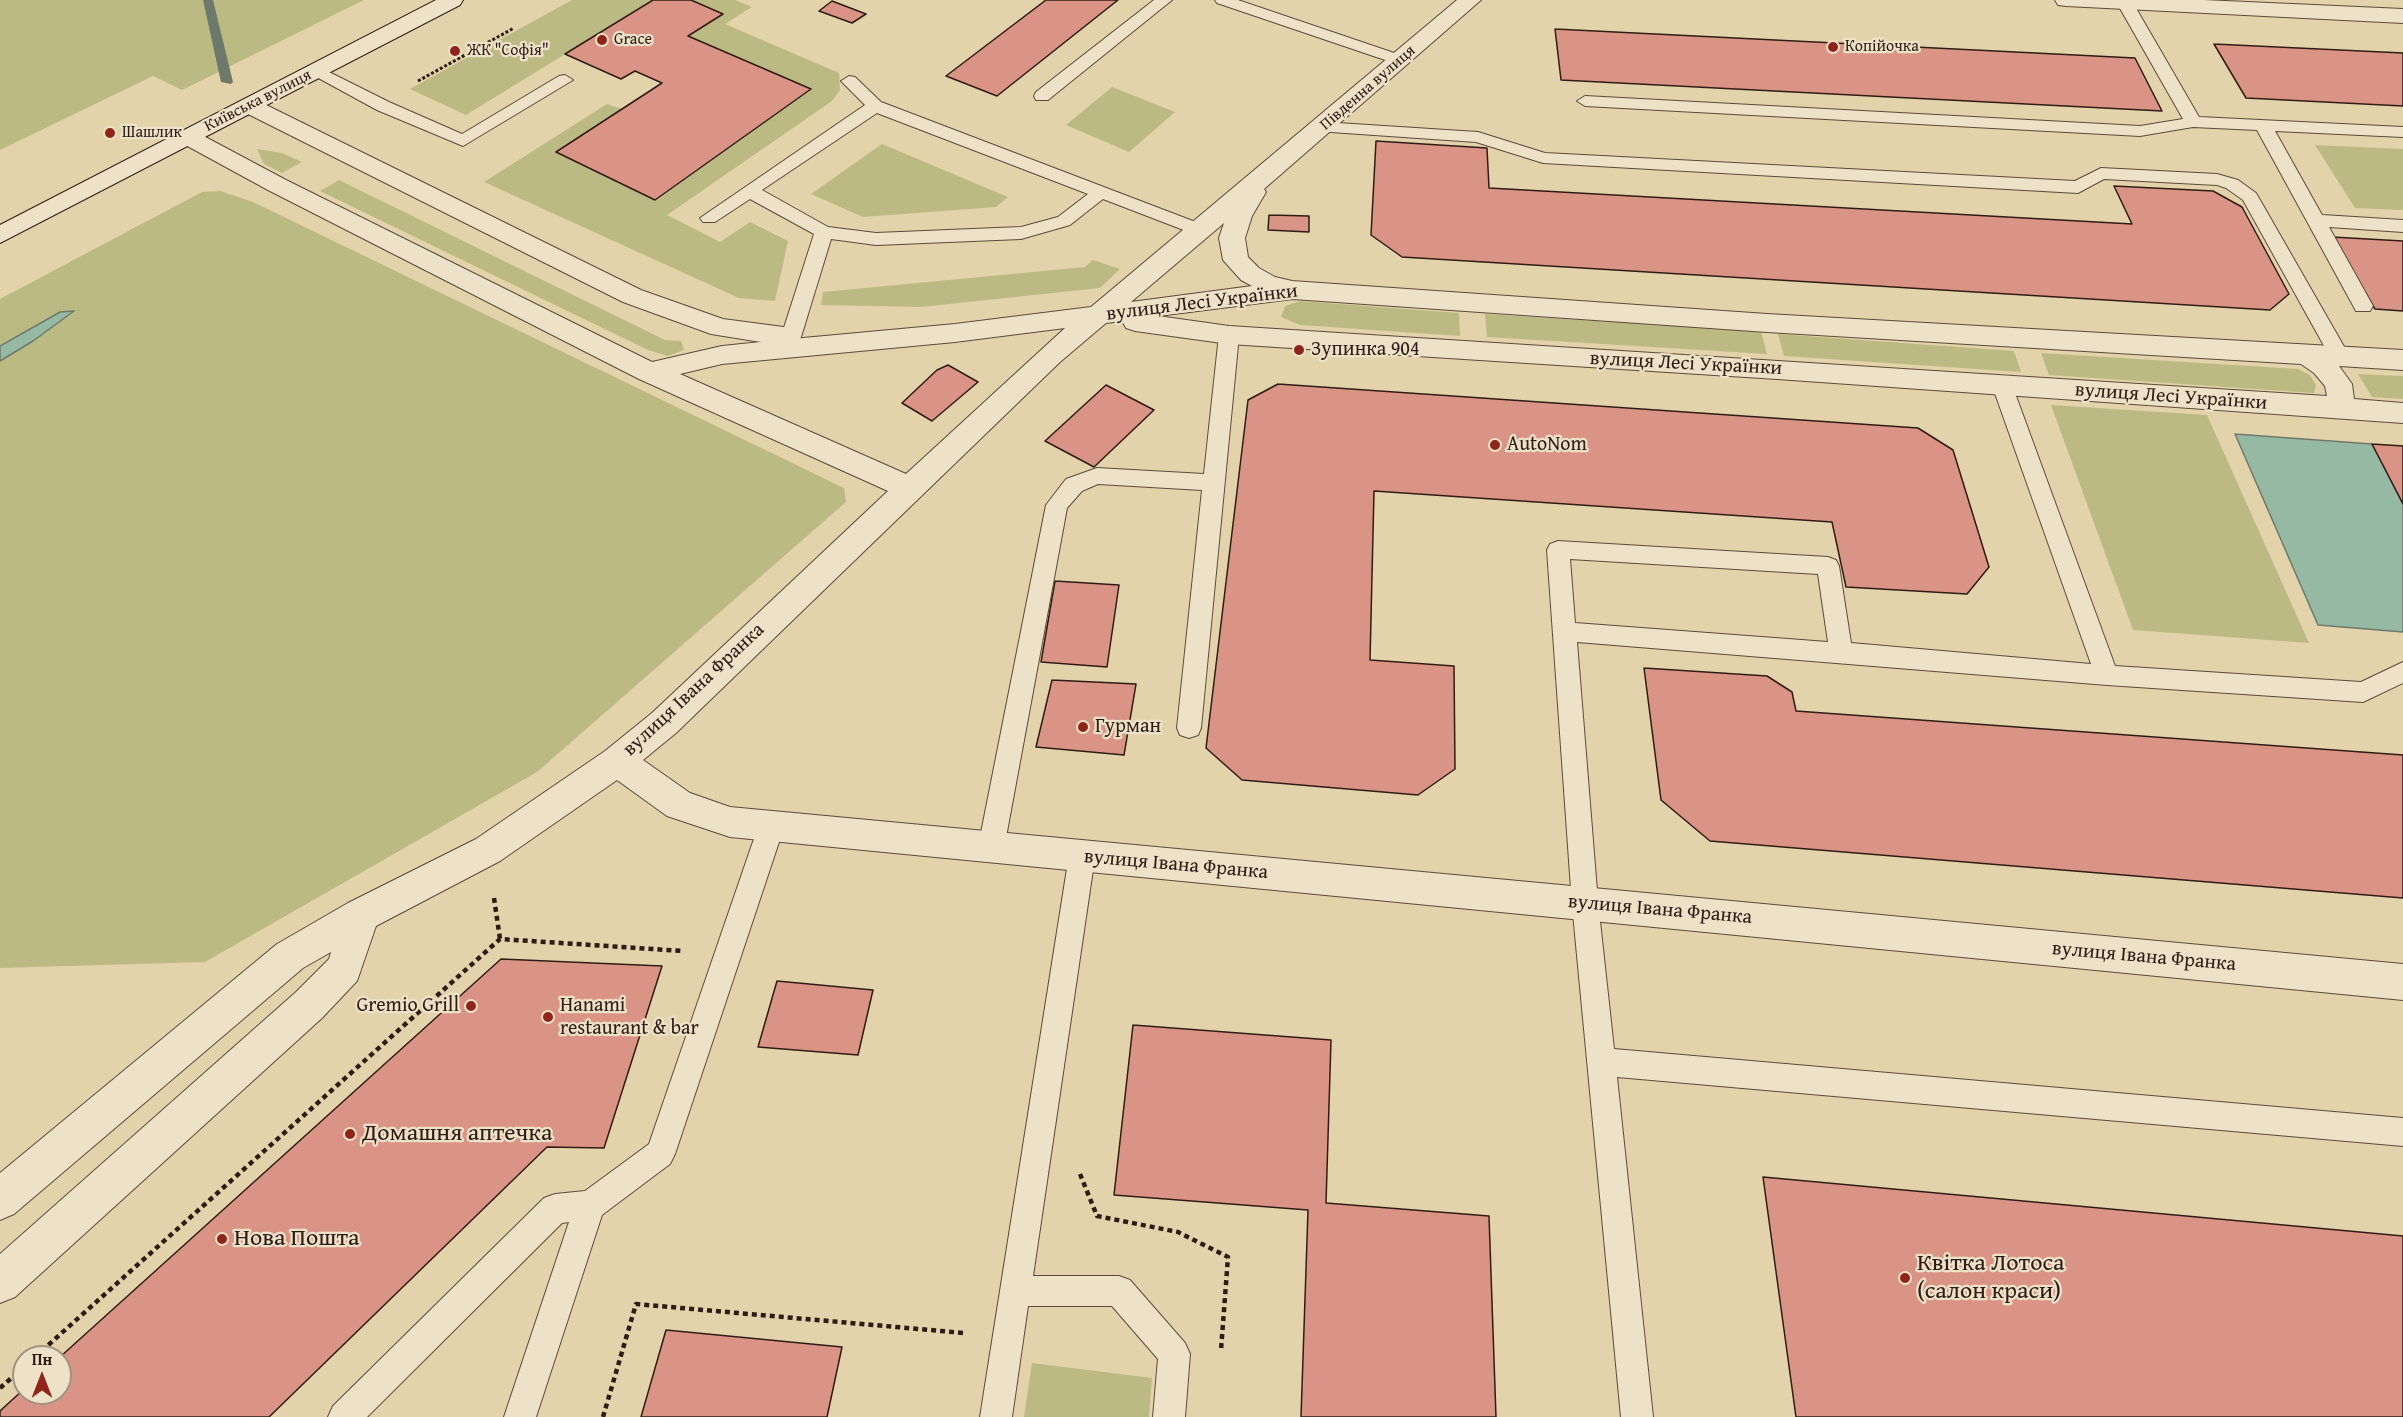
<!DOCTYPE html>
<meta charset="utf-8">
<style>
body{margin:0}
#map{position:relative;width:2403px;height:1417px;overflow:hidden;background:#e3d3aa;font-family:"Gentium Book Plus",serif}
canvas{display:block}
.north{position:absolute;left:12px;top:1345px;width:60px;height:60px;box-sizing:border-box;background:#ede2c8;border:2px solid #a19381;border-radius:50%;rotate:0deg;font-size:16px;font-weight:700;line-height:24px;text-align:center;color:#2f1c16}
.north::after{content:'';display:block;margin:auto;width:21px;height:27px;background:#8f2418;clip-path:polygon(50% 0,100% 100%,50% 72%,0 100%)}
</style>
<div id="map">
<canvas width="2403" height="1417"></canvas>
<div class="north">Пн</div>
</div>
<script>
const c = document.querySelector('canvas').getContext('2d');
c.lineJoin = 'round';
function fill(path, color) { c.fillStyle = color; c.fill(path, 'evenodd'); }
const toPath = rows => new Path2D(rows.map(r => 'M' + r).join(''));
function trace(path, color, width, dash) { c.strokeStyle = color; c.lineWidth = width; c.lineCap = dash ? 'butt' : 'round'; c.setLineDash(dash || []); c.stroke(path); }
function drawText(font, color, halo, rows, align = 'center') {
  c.font = font + ' "Gentium Book Plus",serif'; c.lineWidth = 4.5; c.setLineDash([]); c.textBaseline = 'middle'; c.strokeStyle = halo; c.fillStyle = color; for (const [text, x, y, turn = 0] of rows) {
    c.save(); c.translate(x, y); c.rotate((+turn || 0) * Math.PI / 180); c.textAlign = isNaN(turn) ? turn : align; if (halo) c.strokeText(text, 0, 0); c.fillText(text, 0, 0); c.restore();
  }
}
const green = toPath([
 [0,0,364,0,182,90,153,76,0,150],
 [572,0,653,0,466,115,410,89],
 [691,0,735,0,752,7,725,24,839,73,840,90,832,101,667,215,720,242,750,222,788,241,775,301,739,298,484,182,607,104,622,109,557,152,656,200,811,89,688,36,722,14],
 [1112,87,1175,112,1129,152,1066,125],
 [882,144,1008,197,996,207,863,217,811,194],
 [2315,145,2403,149,2403,210,2355,208],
 [257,149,282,153,302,162,282,173,264,164],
 [339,180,665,340,681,341,684,350,668,356,648,350,320,191],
 [220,191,253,202,844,488,846,502,537,772,205,962,0,968,0,299,202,192],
 [1093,260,1120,269,1100,288,921,307,821,305,823,292,1085,267],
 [1300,301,1459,313,1460,336,1300,325,1281,317,1285,306],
 [1485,314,1761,331,1767,354,1487,337],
 [1778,334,2014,351,2021,372,1784,356],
 [2041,353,2298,369,2310,375,2316,385,2314,393,2049,375],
 [2358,374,2403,376,2403,399,2372,397],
 [2051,405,2207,415,2309,643,2133,630],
 [1032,1363,1152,1378,1149,1417,1024,1417]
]);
const water = toPath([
 [74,311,33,341,0,361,0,346,60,312,74,311],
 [2235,434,2372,444,2403,504,2403,632,2318,625,2235,434]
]);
const stream = toPath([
 [203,0,213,0,233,82,231,84,221,82,203,0]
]);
const building = toPath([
 [653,0,691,0,723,14,688,36,811,89,655,200,556,152,662,83,635,71,621,79,565,54,653,0],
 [1046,0,1118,0,997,96,946,76,1046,0],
 [832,1,866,14,852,23,819,11,832,1],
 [1555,29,2135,58,2162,111,1561,80,1555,29],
 [2214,44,2403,53,2403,106,2246,98,2214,44],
 [1376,141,1487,148,1489,188,2132,224,2114,186,2213,191,2242,207,2289,294,2270,310,1402,257,1371,235,1376,141],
 [1269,215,1309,216,1309,232,1268,230,1269,215],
 [2332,237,2403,241,2403,311,2375,309,2332,237],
 [948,365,978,382,932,421,902,403,937,370,948,365],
 [1278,384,1918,428,1953,450,1989,567,1967,594,1846,587,1832,522,1374,491,1370,660,1454,666,1455,769,1418,795,1242,780,1206,748,1248,400,1278,384],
 [1106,385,1154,410,1094,467,1045,441,1106,385],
 [2372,444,2403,446,2403,504,2372,444],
 [1055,581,1119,585,1107,667,1041,662,1055,581],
 [1644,668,1767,676,1792,692,1796,711,2403,755,2403,898,1710,841,1661,800,1644,668],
 [1052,680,1136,684,1124,755,1036,747,1052,680],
 [501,959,662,966,604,1148,547,1147,269,1417,0,1417,0,1411,24,1389,24,1393,60,1393,60,1357,501,959],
 [777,981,873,990,858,1055,758,1047,777,981],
 [1133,1025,1331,1040,1326,1203,1489,1216,1496,1417,1301,1417,1308,1210,1114,1195,1133,1025],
 [1763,1177,2403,1236,2403,1417,1796,1417,1763,1177],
 [666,1330,842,1347,827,1417,641,1417,666,1330]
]);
const pathFar1 = toPath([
 [418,81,514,28]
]);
const path = toPath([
 [494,898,500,939],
 [1080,1174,1097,1216,1178,1232,1228,1257,1221,1350],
 [35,1357,500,939,683,951],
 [0,1388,24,1367],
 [603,1417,636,1304,964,1333]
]);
const service = toPath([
 [1154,0,1172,0,1048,100,1036,100,1034,96,1036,92,1154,0],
 [1215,0,1238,0,1406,57,1408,60,1400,65,1394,63,1217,3,1215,0],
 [2119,0,2131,0,2133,3,2199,117,2403,127,2403,137,2275,131,2322,215,2403,220,2403,232,2329,227,2373,306,2370,311,2356,311,2257,130,2193,127,2140,136,1585,106,1577,101,1585,96,2140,126,2183,119,2117,3,2119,0],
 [317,66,389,102,462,134,559,76,565,75,573,80,463,146,377,110,311,74,309,71,311,68,317,66],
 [849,76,855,77,881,102,1206,226,1209,230,1206,234,1194,234,1103,199,1070,225,1021,239,876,245,831,239,801,337,798,342,784,342,781,337,814,234,750,199,715,222,703,222,700,218,865,105,841,81,849,76],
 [877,113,1088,194,1058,217,1021,227,876,233,828,227,762,190,877,113],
 [1322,122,1478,132,1545,153,2075,181,2101,168,2217,174,2238,180,2256,193,2350,357,2347,362,2340,364,2333,362,2243,200,2226,188,2217,185,2104,179,2078,193,1543,163,1476,142,1316,131,1313,127,1316,123,1322,122],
 [1229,328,1236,330,1239,335,1201,728,1198,735,1189,738,1180,735,1177,728,1202,490,1098,484,1082,491,1067,508,1004,848,1000,856,991,859,982,856,978,848,1046,505,1066,479,1097,468,1204,474,1219,335,1222,330,1229,328],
 [2002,378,2009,380,2012,385,2115,666,2361,682,2403,662,2403,683,2363,702,2107,685,1577,642,1598,903,1614,1049,2403,1118,2403,1146,1617,1077,1653,1417,1621,1417,1572,903,1547,550,1550,544,1558,541,1828,557,1836,560,1839,566,1851,643,2091,664,1992,385,1995,380,2002,378],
 [1570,559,1818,574,1828,642,1575,623,1570,559],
 [771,816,780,819,784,827,675,1154,670,1164,602,1215,536,1417,504,1417,569,1222,562,1223,367,1417,328,1417,333,1406,544,1198,555,1194,585,1191,649,1144,758,827,762,819,771,816],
 [1082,844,1091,848,1095,856,1033,1276,1119,1276,1130,1280,1185,1343,1190,1354,1185,1417,1153,1417,1158,1359,1112,1306,1028,1306,1012,1417,980,1417,1069,856,1073,848,1082,844]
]);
const minor = toPath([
 [1457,0,1481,0,1264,189,1266,192,1252,216,1245,238,1248,257,1259,268,1275,277,1292,281,1767,314,2403,350,2403,370,2339,366,2352,384,2354,399,2403,403,2403,423,1777,379,1229,344,1135,331,1126,328,1122,321,1106,323,1060,362,676,733,643,760,690,793,730,807,2403,964,2403,1000,730,837,667,816,617,780,500,861,376,926,357,981,322,1018,15,1297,0,1303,0,1254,296,992,329,959,331,952,303,968,14,1214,0,1220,0,1173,277,944,348,903,476,839,605,751,652,713,888,491,639,379,268,190,180,142,176,137,180,132,196,132,286,180,652,362,722,346,761,342,711,334,623,302,242,111,238,106,242,101,258,101,641,290,723,319,791,328,794,335,792,339,955,324,1091,307,1457,0],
 [1224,223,1219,238,1223,260,1241,280,1252,286,1131,302,1224,223],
 [1293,299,1767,332,2301,364,2314,373,2325,386,2327,396,1229,326,1158,316,1293,299],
 [1065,328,906,474,680,374,722,364,955,342,1065,328],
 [2055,0,2203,0,2403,9,2403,23,2066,6,2058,5,2055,0]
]);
const secondary = toPath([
 [436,0,463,0,460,5,0,243,0,225,436,0]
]);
const markers = [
 [602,40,6,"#8f2418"],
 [1833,47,6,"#8f2418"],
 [455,51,6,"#8f2418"],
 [110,133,6,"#8f2418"],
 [1299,350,6,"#8f2418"],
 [1495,445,6,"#8f2418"],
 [1083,727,6,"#8f2418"],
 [471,1006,6,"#8f2418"],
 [548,1017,6,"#8f2418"],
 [350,1134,6,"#8f2418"],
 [222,1239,6,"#8f2418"],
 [1905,1278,6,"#8f2418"]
];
const farPoinames = [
 ["Grace",614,40],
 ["Копійочка",1845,47],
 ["ЖК \"Софія\"",467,51],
 ["Шашлик",122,133]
];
const farStreetnames = [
 ["Південна вулиця",1368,88,-41],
 ["Київська вулиця",258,101,-27]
];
const streetNames = [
 ["вулиця Лесі Українки",1202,303,-7],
 ["вулиця Лесі Українки",1686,364,3],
 ["вулиця Лесі Українки",2171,397,4],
 ["вулиця Івана Франка",694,690,-43],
 ["вулиця Івана Франка",1176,865,5],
 ["вулиця Івана Франка",1660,910,5],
 ["вулиця Івана Франка",2144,957,5]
];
const poiNames = [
 ["Зупинка 904",1311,350],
 ["AutoNom",1507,445],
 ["Гурман",1095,727],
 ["Gremio Grill",459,1006,"right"],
 ["Hanami",560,1006],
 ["restaurant & bar",560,1029]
];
const nearPoinames = [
 ["Домашня аптечка",362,1134],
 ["Нова Пошта",234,1239],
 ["Квітка Лотоса",1917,1264],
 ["(салон краси)",1917,1292]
];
fill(green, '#bcba83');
fill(water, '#96b9a4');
trace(water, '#6d7a6b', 1.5);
fill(stream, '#6d7a6b');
fill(building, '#da9486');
trace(building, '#2f1c16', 1.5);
trace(service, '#5c4a3b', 2);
trace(minor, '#5c4a3b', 2);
trace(secondary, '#2f1c16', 2);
trace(pathFar1, '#2f1c16', 3, [3, 2]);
trace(path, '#2f1c16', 4.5, [5, 4]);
fill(service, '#ede2c8');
fill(minor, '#ede2c8');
fill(secondary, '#ede2c8');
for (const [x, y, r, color] of markers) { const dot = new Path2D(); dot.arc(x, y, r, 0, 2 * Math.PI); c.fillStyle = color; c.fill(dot); trace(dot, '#ede2c8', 2); }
drawText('16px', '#2f1c16', '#ede2c8', farPoinames, 'left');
drawText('16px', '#2f1c16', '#ede2c8', farStreetnames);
drawText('20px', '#2f1c16', '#ede2c8', streetNames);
drawText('20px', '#2f1c16', '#ede2c8', poiNames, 'left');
drawText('24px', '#2f1c16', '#ede2c8', nearPoinames, 'left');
</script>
